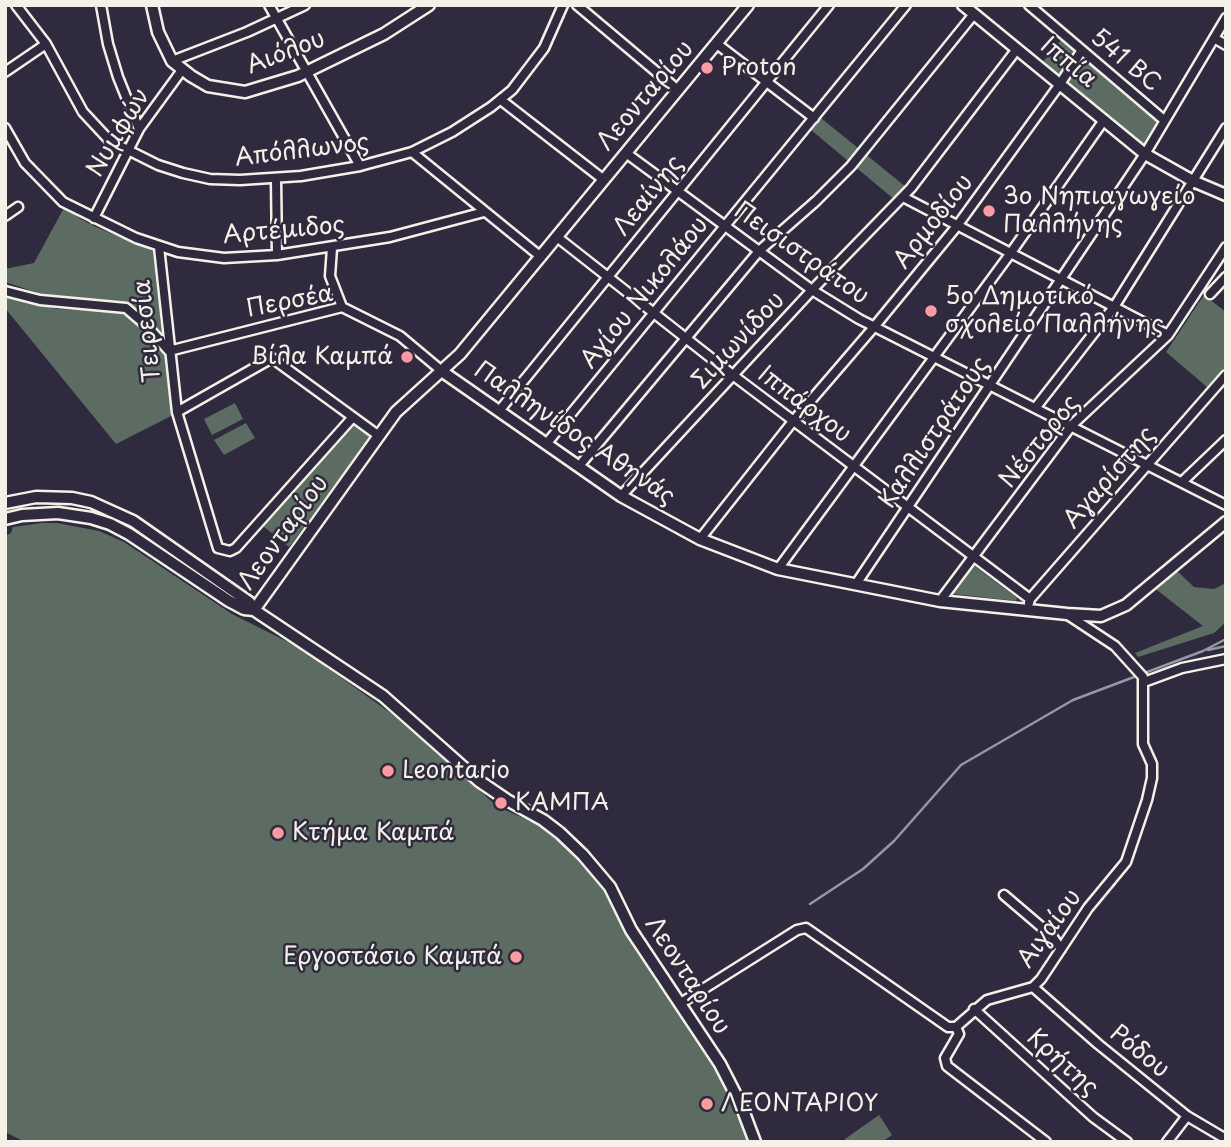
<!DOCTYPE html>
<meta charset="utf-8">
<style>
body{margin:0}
#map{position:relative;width:1231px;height:1147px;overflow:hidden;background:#2f2a3d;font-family:"Playpen Sans",sans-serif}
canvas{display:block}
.frame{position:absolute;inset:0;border:7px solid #f4f1e8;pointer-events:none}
</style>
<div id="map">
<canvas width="1231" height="1147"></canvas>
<div class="frame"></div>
</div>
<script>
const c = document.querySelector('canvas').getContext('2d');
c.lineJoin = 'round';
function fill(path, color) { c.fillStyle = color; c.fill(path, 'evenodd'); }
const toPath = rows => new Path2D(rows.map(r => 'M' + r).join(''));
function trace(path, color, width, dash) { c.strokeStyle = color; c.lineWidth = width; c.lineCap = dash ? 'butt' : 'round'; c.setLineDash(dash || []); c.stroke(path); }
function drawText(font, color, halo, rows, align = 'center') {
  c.font = font + ' "Playpen Sans",sans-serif'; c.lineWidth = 5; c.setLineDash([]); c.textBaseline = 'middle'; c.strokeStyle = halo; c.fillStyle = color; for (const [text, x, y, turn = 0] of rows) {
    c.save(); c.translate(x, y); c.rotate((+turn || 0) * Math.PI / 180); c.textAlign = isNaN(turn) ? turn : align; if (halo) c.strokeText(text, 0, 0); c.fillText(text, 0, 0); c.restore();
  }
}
const green = toPath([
 [1061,40,1158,120,1143,146,1041,64],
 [821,118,906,187,895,200,811,130],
 [65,206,79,218,96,227,153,251,162,334,140,313,127,306,116,303,54,298,5,282,5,269,34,263],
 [5,294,57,309,114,311,134,318,151,335,165,355,173,415,116,444,5,308],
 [1204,295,1226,312,1226,366,1207,387,1166,352],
 [235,403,243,419,212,435,204,419],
 [246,423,255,438,224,455,214,440],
 [353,423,371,436,289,547,263,526],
 [42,523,57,523,99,531,124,542,232,614,298,647,392,714,498,807,540,825,562,841,604,891,628,939,715,1070,732,1100,750,1142,25,1142,5,1132,5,536,11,533,13,527],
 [973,565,1017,598,1016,601,954,594,953,592],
 [1173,567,1194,587,1214,589,1226,583,1226,622,1214,633,1138,657,1135,653,1203,626,1153,587],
 [879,1115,892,1135,882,1142,846,1142,845,1139]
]);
const stream = toPath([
 [1208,650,1226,646],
 [810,904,863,869,894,841,961,765,1073,700,1203,651,1226,639]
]);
const minor = toPath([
 [16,5,46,44,83,112,110,141,158,165,183,173,210,179,240,180,301,176,360,166,412,152,452,132,491,107,512,90,544,48,563,5],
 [101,5,108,44,118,77,139,129],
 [269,5,360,166],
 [577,5,678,90],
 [1029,5,1164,120],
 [1214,38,1226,45],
 [717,44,814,118],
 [172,61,247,32,305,5],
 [5,72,46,44],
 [501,100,604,180],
 [5,128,25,163,63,202,136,238,178,252,224,258,277,255,390,237,484,212],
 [412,152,541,257],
 [626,153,812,290,859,319,1226,505],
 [276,179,277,255],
 [903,197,1168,335],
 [5,216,18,207],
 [94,218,139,129,182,70],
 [557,237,734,376,1030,599],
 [159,247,177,412,218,548,230,551,236,548,353,417],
 [332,248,330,276,342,307],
 [5,291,40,300,126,308,147,326,169,351,342,307,400,336,443,372],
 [1210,294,1226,277],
 [1036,407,1114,307,1226,128],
 [499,411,829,5],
 [177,412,272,358,379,436],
 [547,443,906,5],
 [579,466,759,251,816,201,851,166,974,14],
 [1183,481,1226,440],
 [621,496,812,290,911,188,1017,49],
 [700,539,794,420,874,327,957,226,1060,84,1082,50],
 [778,569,1010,254,1104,120],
 [856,584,1145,154,1226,18],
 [940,601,1072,425,1168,335,1226,247],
 [1029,603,1030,599,1226,375],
 [1144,682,1182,668,1226,659],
 [1004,895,1052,936,1061,949],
 [1033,987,1098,1044,1187,1116,1226,1139],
 [681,1003,797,930,806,928,948,1027,956,1027,987,1000,1033,987,1041,979,1088,908,1126,862,1147,800,1152,778,1152,764,1143,744,1143,677,1115,646,1068,615],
 [974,1009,1093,1117,1127,1142],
 [956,1027,959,1034,945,1058,947,1066,1046,1142],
 [1167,1142,1187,1116]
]);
const tertiary = toPath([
 [152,5,158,32,172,61,191,76,208,86,245,92,298,76,384,34,429,5],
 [963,5,1145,154,1193,181,1226,195],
 [443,372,621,496,700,539,778,569,940,601,1067,614,1101,616,1126,605,1226,522],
 [5,503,36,497,72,498,91,502,133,521,249,602,254,610,383,696,479,781,507,800,543,820,560,833,583,855,610,887,631,930,720,1064,741,1105,755,1142],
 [5,519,22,515,58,513,91,518,110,524,129,534,229,601,244,609,254,610],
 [254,610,396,412,460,354,748,5]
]);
const markers = [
 [707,68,7,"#ff9aa2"],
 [989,211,7,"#ff9aa2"],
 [931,311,7,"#ff9aa2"],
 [407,357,7,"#ff9aa2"],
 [388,771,7,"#ff9aa2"],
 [501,803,7,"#ff9aa2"],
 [278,833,7,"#ff9aa2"],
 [516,957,7,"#ff9aa2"],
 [707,1104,7,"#ff9aa2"]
];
const streetNames = [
 ["Αιόλου",286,53,-21],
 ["541 BC",1125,61,40],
 ["Ιππία",1068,63,39],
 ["Λεονταρίου",646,96,-50],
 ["Νυμφών",119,133,-59],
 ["Απόλλωνος",302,151,-7],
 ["Λεαίνης",649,196,-51],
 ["Αρμοδίου",934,222,-52],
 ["Αρτέμιδος",284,231,-5],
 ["Πεισιστράτου",801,254,35],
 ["Αγίου Νικολάου",645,293,-51],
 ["Περσέα",290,302,-11],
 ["Tειρεσία",148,331,-96],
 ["Σιμωνίδου",739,341,-47],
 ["Ιππάρχου",804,405,37],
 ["Καλλιστράτους",935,433,-56],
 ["Παλληνίδος Αθηνάς",574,434,34],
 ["Νέστορος",1040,442,-51],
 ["Αγαρίστης",1110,478,-49],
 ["Λεονταρίου",284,533,-54],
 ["Αιγαίου",1050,929,-54],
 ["Λεονταρίου",687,976,57],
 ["Ρόδου",1139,1052,39],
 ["Κρήτης",1062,1063,42]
];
const poiNames = [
 ["Proton",721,68],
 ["3ο Νηπιαγωγείο",1003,197],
 ["Παλλήνης",1003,225],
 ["5o Δημοτικό",945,297],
 ["σχολείο Παλλήνης",945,325],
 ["Βίλα Καμπά",393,357,"right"],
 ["Leontario",402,771],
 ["ΚΑΜΠΑ",515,803],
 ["Kτήμα Καμπά",292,833],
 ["Εργοστάσιο Καμπά",502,957,"right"],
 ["ΛΕΟΝΤΑΡΙΟΥ",721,1104]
];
fill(green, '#5d6c62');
trace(stream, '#9199a5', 2.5);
trace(minor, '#f4f1e8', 13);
trace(tertiary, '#f4f1e8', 15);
trace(minor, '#2f2a3d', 8);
trace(tertiary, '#2f2a3d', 10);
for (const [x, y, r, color] of markers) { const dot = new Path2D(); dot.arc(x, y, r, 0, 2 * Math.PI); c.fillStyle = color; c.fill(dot); trace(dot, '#2f2a3d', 2.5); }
drawText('24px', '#f4f1e8', '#2f2a3d', streetNames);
drawText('24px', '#f4f1e8', '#2f2a3d', poiNames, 'left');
</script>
